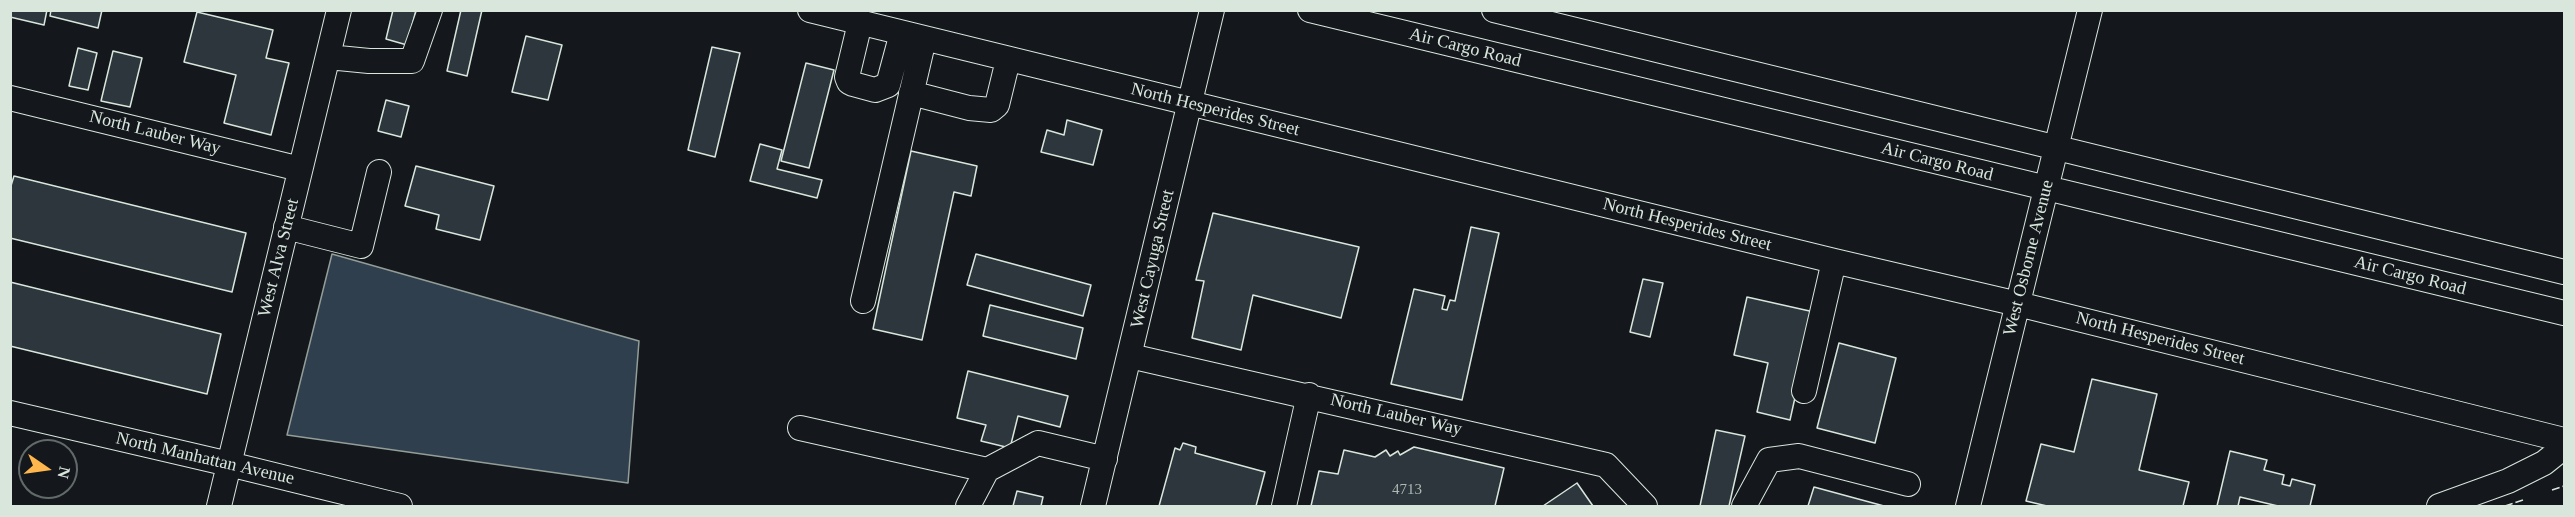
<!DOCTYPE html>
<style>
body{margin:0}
#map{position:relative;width:2575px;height:517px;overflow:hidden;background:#14181c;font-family:Georgia,serif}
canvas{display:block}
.frame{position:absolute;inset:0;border:12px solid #d8e6dc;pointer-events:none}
.north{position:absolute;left:18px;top:439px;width:60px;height:60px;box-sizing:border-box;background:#14181c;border:2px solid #626a69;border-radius:50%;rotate:103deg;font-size:16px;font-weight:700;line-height:24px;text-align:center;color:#d8e6dc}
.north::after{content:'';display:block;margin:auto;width:21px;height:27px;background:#ffb74d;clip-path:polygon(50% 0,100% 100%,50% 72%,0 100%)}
</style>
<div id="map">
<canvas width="2575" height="517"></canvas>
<div class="frame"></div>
<div class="north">N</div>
</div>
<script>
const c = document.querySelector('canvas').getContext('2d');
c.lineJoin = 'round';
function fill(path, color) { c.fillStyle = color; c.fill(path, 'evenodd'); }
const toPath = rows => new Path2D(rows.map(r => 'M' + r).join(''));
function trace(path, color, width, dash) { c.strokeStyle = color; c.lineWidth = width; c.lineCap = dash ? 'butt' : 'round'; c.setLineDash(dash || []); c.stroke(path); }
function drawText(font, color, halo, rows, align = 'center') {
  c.font = font + ' Georgia,serif'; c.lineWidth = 4.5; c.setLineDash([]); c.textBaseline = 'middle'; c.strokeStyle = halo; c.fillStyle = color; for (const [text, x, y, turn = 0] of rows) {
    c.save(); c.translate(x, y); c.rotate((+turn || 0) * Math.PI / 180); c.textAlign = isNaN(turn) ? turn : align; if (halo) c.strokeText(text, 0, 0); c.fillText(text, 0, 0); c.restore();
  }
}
const water = toPath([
 [332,254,639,341,628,483,287,435,332,254]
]);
const building = toPath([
 [10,10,47,10,44,25,10,17,10,10],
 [51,10,102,10,98,28,50,16,51,10],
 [393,10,416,10,407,45,386,39,393,10],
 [461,10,482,10,467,76,447,71,461,10],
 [197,12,273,30,266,58,289,63,271,135,224,123,236,75,184,62,197,12],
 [526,36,562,45,548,100,512,92,526,36],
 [712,47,740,53,715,157,688,150,712,47],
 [78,48,97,53,88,90,69,86,78,48],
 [113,51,142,58,130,107,101,101,113,51],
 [806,63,834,70,809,168,781,161,806,63],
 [386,100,409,106,401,137,378,131,386,100],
 [1067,120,1102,130,1093,165,1041,152,1047,130,1064,135,1067,120],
 [760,144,782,150,777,169,822,180,817,198,750,181,760,144],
 [911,151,977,166,971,196,954,192,922,340,873,329,911,151],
 [416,166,494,186,480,240,436,229,439,215,405,206,416,166],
 [14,176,246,233,232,292,10,238,10,189,14,176],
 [1213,213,1359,247,1341,318,1253,295,1241,350,1192,338,1204,281,1196,280,1213,213],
 [1471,227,1499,233,1462,400,1391,384,1414,289,1445,296,1442,309,1447,310,1450,300,1455,301,1471,227],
 [976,254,1091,285,1083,316,967,285,976,254],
 [1643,279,1663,283,1650,337,1630,332,1643,279],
 [10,282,221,334,207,394,10,346,10,282],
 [1747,297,1814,312,1790,420,1757,412,1768,363,1734,355,1747,297],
 [990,305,1083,328,1076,359,983,336,990,305],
 [1839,343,1896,358,1875,443,1817,428,1839,343],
 [968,371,1068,396,1060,427,1018,416,1010,448,981,441,986,425,957,418,968,371],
 [2092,379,2157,394,2139,470,2189,482,2183,506,2047,506,2026,501,2041,444,2074,452,2092,379],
 [1716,430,1745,436,1729,506,1700,506,1716,430],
 [1183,443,1196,447,1195,453,1265,472,1256,506,1159,506,1175,448,1180,450,1183,443],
 [1414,447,1504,468,1495,506,1311,506,1319,471,1338,474,1344,450,1375,457,1386,450,1390,456,1398,451,1400,455,1414,447],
 [2230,451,2267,460,2264,470,2284,475,2282,484,2290,486,2292,479,2315,485,2310,506,2278,506,2240,497,2238,506,2217,506,2230,451],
 [1577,483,1593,506,1543,506,1577,483],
 [1814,487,1884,506,1808,506,1814,487],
 [1017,491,1043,497,1041,506,1013,506,1017,491]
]);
const minor = toPath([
 [810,10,1834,261,2018,304,2564,440],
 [1310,10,2564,313],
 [1494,10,2564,272],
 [860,23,847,77,849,82,853,84,875,90,888,85,902,33],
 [328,57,369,61,412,61,430,10],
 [911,93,969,108,991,110,997,105,1008,60],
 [10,98,300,169],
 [286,227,361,246,379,172],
 [863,301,924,39],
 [1130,356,1606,465,1645,506],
 [1804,391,1834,261],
 [10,413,229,464,400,506],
 [800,428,987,470],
 [219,506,339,10],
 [968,506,987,470,1038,443,1105,459],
 [1093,506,1212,10],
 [1284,506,1309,395],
 [1744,506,1769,460,1799,456,1908,484],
 [1968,506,2090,10],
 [2439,506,2508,481,2544,463,2564,447]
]);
const fence = toPath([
 [2552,490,2564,486],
 [2505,506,2523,500]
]);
const numberNames = [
 ["4713",1407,490]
];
const streetNames = [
 ["Air Cargo Road",1465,48,14],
 ["North Hesperides Street",1215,110,14],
 ["North Lauber Way",155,133,14],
 ["Air Cargo Road",1937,162,14],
 ["North Hesperides Street",1687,225,14],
 ["West Alva Street",279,258,-76],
 ["West Osborne Avenue",2029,258,-76],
 ["West Cayuga Street",1153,259,-77],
 ["Air Cargo Road",2410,276,14],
 ["North Hesperides Street",2160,339,14],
 ["North Lauber Way",1396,415,13],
 ["North Manhattan Avenue",205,459,13]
];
fill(water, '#2f3f4d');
trace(water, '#939e99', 1.5);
fill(building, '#2c363c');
trace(building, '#d8e6dc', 1.5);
trace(minor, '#d8e6dc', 26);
trace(minor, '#14181c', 24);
trace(fence, '#d8e6dc', 1.5, [8, 3]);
drawText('15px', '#adbab4', null, numberNames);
drawText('18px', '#d8e6dc', '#14181c', streetNames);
</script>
